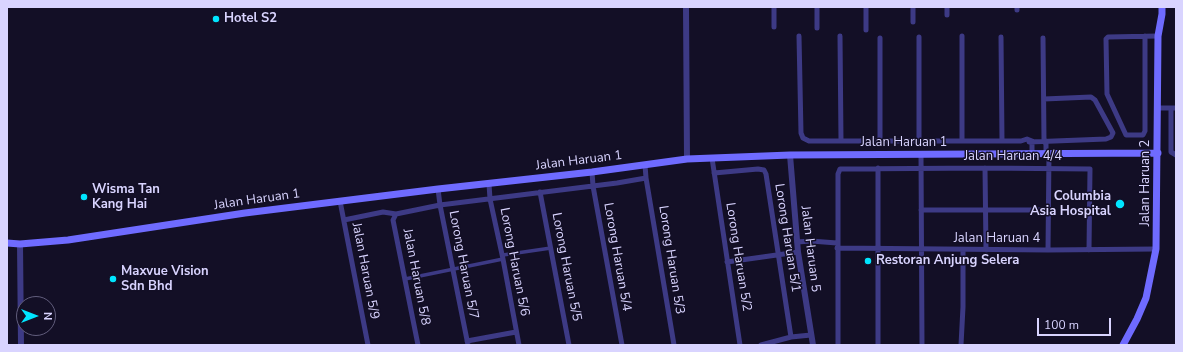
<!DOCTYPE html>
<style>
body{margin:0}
#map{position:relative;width:1183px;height:352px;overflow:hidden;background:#130f26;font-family:"Nunito Sans",sans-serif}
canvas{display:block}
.frame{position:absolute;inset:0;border:8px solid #d9d4ff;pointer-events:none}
.north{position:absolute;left:16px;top:296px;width:40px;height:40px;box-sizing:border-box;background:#130f26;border:1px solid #625e7d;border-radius:50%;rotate:90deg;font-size:11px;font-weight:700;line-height:16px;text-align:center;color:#d9d4ff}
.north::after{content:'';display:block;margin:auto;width:14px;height:18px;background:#00e5ff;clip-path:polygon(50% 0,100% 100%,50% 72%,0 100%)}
.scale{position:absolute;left:1037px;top:318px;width:74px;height:18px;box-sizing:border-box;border:2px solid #d9d4ff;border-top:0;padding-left:5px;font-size:12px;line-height:14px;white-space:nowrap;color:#d9d4ff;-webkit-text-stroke:3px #130f26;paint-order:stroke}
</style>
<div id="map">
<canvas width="1183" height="352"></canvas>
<div class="frame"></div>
<div class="north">N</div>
<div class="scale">100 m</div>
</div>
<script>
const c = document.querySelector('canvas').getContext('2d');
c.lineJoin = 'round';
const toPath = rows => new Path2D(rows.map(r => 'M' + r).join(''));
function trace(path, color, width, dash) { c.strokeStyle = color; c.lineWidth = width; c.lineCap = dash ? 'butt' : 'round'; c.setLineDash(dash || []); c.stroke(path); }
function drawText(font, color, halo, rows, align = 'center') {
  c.font = font + ' "Nunito Sans",sans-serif'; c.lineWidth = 3; c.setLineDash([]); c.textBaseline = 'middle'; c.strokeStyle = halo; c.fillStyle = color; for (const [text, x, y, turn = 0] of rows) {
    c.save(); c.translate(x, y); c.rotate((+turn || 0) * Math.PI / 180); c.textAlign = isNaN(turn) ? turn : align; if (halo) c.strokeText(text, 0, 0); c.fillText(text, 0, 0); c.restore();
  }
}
const pedestrian = toPath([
 [503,255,551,248],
 [405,279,503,259]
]);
const minor = toPath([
 [1017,10,1017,7],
 [947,15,947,7],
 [913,22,913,7],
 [774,27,774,7],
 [817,28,817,7],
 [866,30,866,7],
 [799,36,801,133,803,138,809,141,1021,141,1027,139,1032,141],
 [840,36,841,141],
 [962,36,962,141],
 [1145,36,1145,131,1143,135,1126,135,1107,94,1106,39,1108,37,1158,36],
 [1001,37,1002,141],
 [880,38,880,141],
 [1043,38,1044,141,1046,144,1046,154],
 [1158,108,1176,108],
 [1171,108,1171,152,1176,155],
 [919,141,919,37],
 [1029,142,1106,139,1111,137,1113,133,1095,100,1091,97,1044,99],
 [921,154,922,345],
 [1032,154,1032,141],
 [712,158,740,345],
 [645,165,646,178,674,345],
 [985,168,986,250],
 [592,172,593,186,622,345],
 [714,173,758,169,764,170,766,174,791,337],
 [489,184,490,199,503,259,519,345],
 [438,189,440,205,468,345],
 [540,192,569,345],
 [340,201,368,345],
 [921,210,1048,210],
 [396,214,393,220,418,345],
 [344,220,383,212,396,214,440,205,617,183,646,178],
 [797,242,811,241,837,243],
 [837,248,1048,250,1156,249],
 [1048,250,1049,154],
 [727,262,798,252],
 [467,341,516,332],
 [761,345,791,337,811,335],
 [838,345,838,174,840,169,985,168,1090,169,1089,250],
 [878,345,878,168],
 [961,345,963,307,963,250]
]);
const tertiary = toPath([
 [686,7,687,159],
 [790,155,798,252,813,345],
 [20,244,21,345]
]);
const secondary = toPath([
 [7,243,20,244,68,240,245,213,438,189,592,172,687,159,790,155,1158,153],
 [1123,345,1137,319,1146,298,1156,249,1158,36,1162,14,1162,7]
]);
const markers = [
 [216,19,4,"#00e5ff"],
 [84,197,4,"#00e5ff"],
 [1120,204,5,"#00e5ff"],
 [868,261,4,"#00e5ff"],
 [113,279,4,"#00e5ff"]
];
const poiNames = [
 ["Hotel S2",224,19],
 ["Wisma Tan",92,190],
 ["Kang Hai",92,205],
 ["Columbia",1111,197,"right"],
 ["Asia Hospital",1111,212,"right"],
 ["Restoran Anjung Selera",876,261],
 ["Maxvue Vision",121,272],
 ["Sdn Bhd",121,287]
];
const streetNames = [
 ["Jalan Haruan 1",904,143],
 ["Jalan Haruan 4/4",1013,157],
 ["Jalan Haruan 1",579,161,-7],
 ["Jalan Haruan 2",1146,183,-90],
 ["Jalan Haruan 1",257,200,-8],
 ["Lorong Haruan 5/1",787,238,81],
 ["Jalan Haruan 4",997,239],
 ["Jalan Haruan 5",810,249,83],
 ["Lorong Haruan 5/4",617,257,80],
 ["Lorong Haruan 5/2",738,257,81],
 ["Lorong Haruan 5/3",671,260,81],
 ["Lorong Haruan 5/6",514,262,79],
 ["Lorong Haruan 5/7",463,265,79],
 ["Lorong Haruan 5/5",566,267,79],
 ["Jalan Haruan 5/9",365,271,79],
 ["Jalan Haruan 5/8",416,277,79]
];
trace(pedestrian, '#3d3a85', 3.5);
trace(minor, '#3d3a85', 5);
trace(tertiary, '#3d3a85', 6);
trace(secondary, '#6f6bff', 7);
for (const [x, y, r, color] of markers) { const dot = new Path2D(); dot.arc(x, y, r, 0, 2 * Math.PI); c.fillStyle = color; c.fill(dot); trace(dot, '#130f26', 1.5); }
drawText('bold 13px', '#d9d4ff', '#130f26', poiNames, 'left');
drawText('13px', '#d9d4ff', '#130f26', streetNames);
</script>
